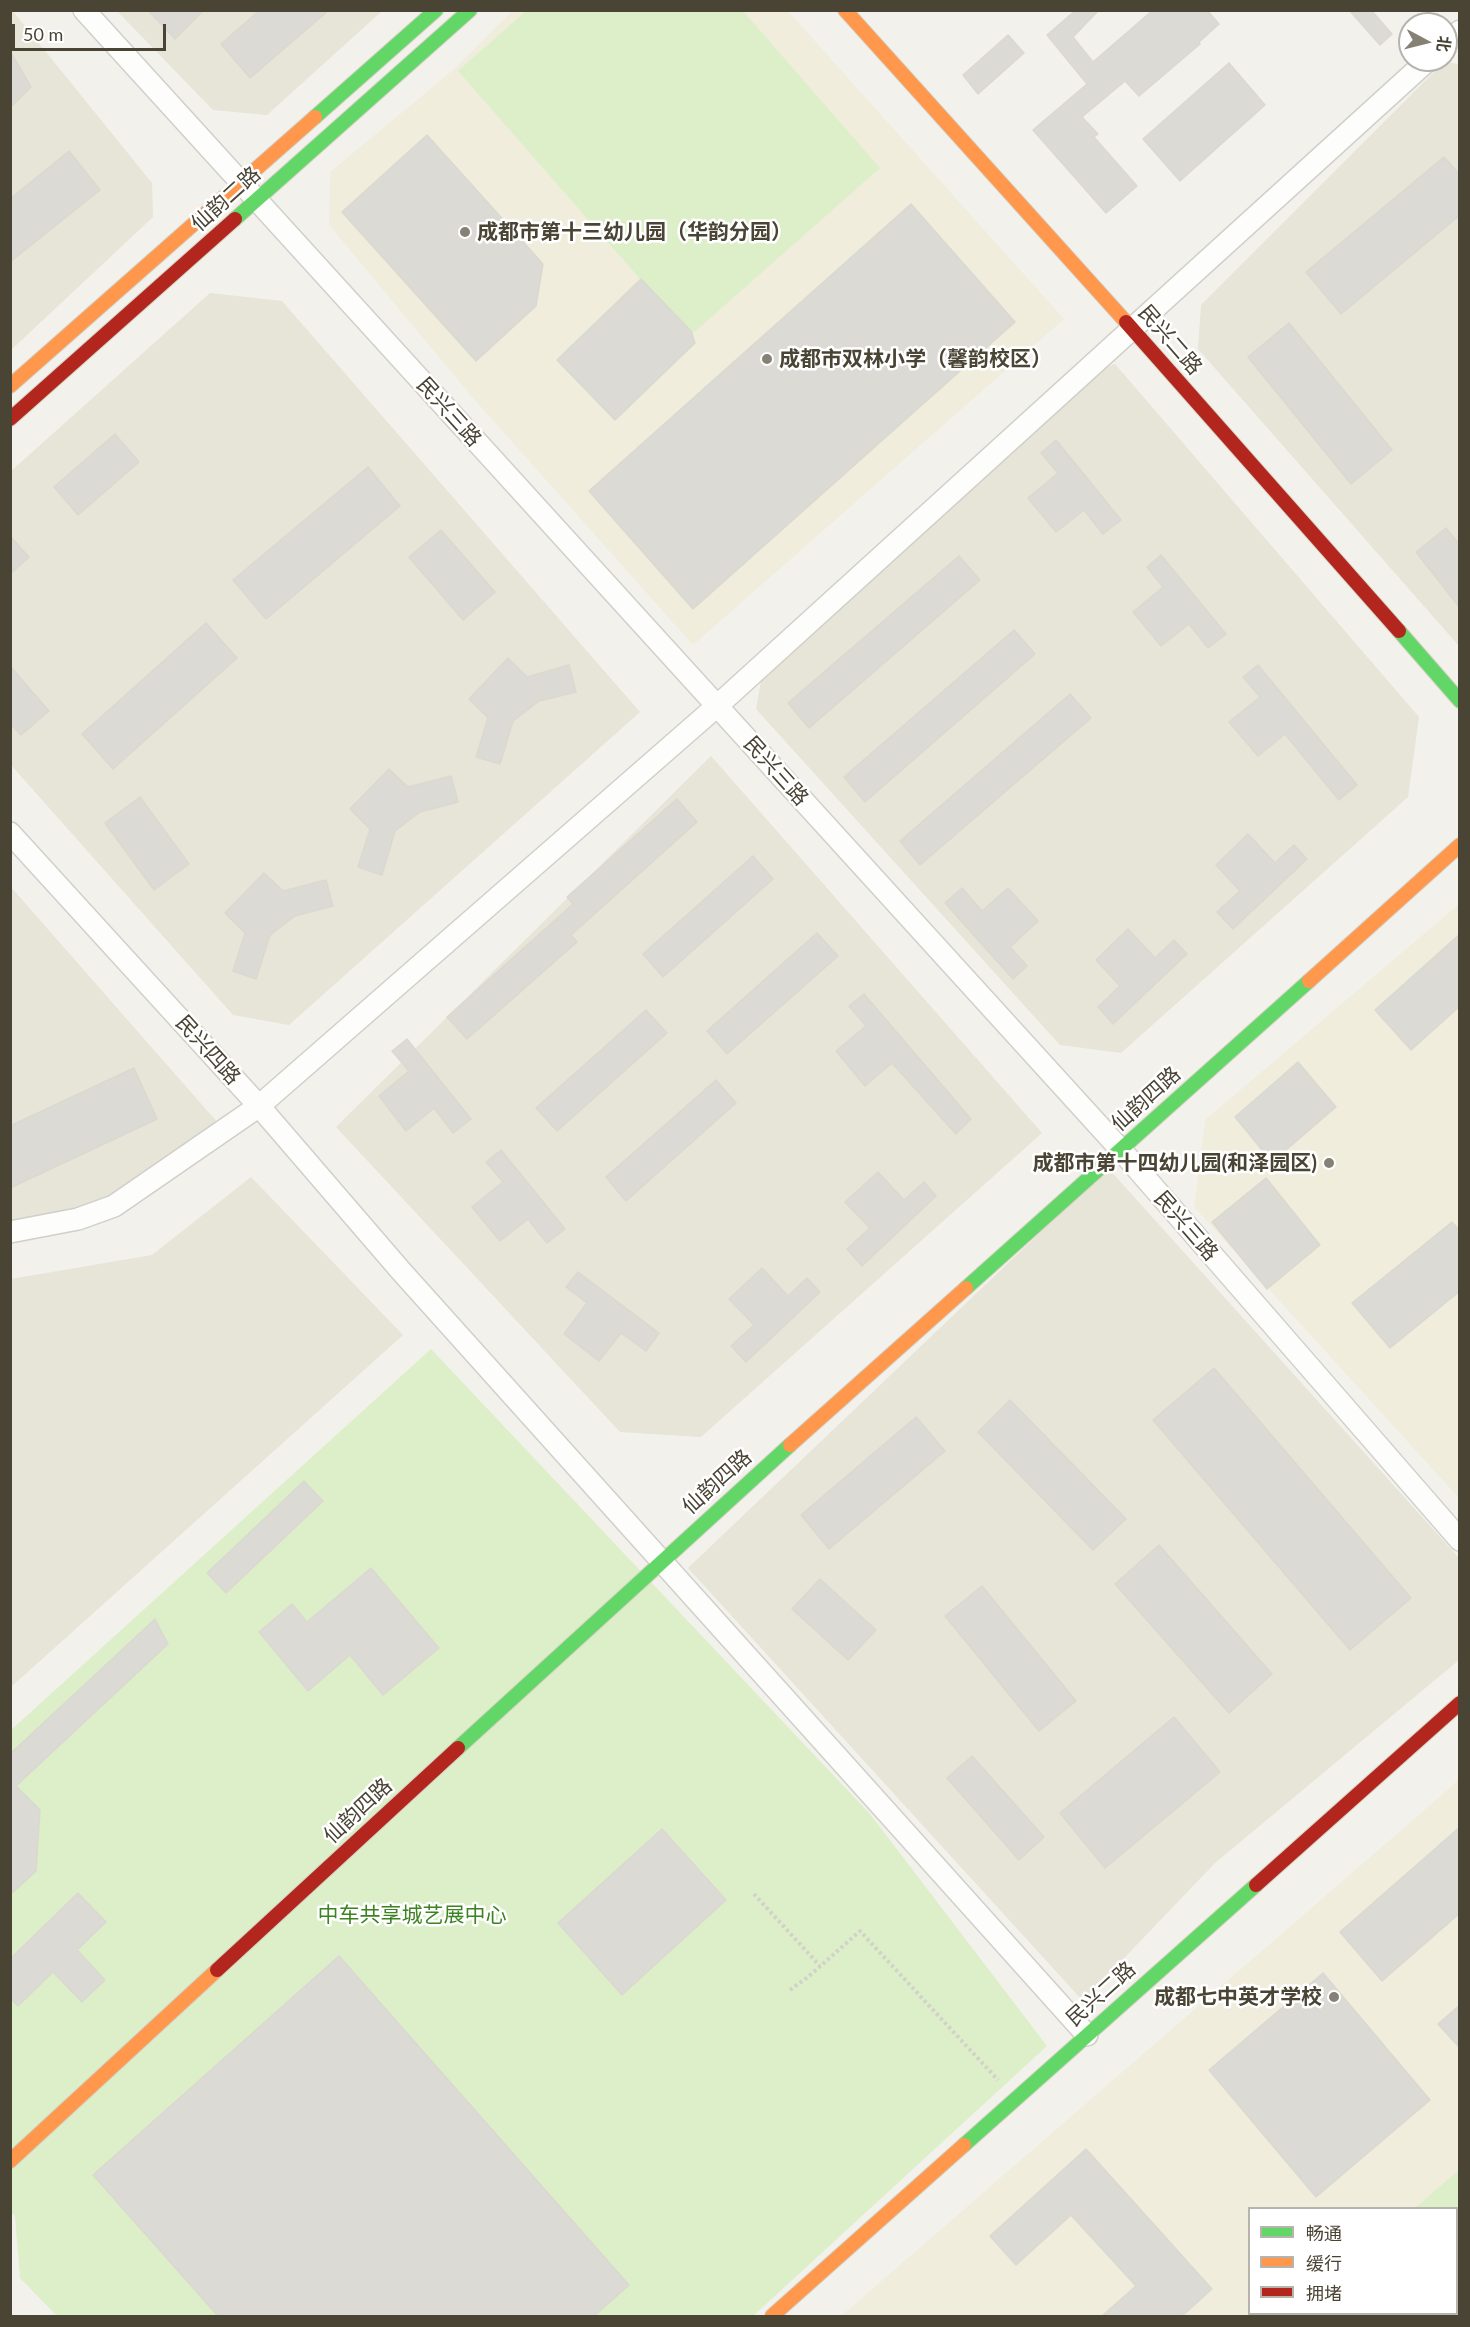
<!DOCTYPE html>
<meta charset="utf-8">
<style>
body{margin:0}
#map{position:relative;width:1470px;height:2327px;overflow:hidden;background:#f2f1ec;font-family:Lato,"Noto Sans SC",sans-serif}
canvas{display:block}
.frame{position:absolute;inset:0;border:12px solid #4a4435;pointer-events:none}
.legend{position:absolute;left:1248px;top:2207px;width:210px;height:108px;box-sizing:border-box;background:#fff;border:2px solid #b7b4ae;margin:0;padding:8px 10px;list-style:none;font-size:18px;color:#4a4435}
.legend li{display:flex;align-items:center;gap:12px;height:30px}
.legend b{width:30px;border:2px solid #b7b4ae}
.north{position:absolute;left:1398px;top:12px;width:60px;height:60px;box-sizing:border-box;background:#fff;border:2px solid #b7b4ae;border-radius:50%;rotate:97deg;font-size:16px;font-weight:700;line-height:24px;text-align:center;color:#4a4435}
.north::after{content:'';display:block;margin:auto;width:21px;height:27px;background:#858175;clip-path:polygon(50% 0,100% 100%,50% 72%,0 100%)}
.scale{position:absolute;left:12px;top:24px;width:154px;height:27px;box-sizing:border-box;border:3px solid #4a4435;border-top:0;padding-left:8px;font-size:18px;line-height:21px;white-space:nowrap;color:#4a4435;-webkit-text-stroke:4px #fff;paint-order:stroke}
</style>
<div id="map">
<canvas width="1470" height="2327"></canvas>
<div class="frame"></div>
<ul class="legend">
<li><b style="height:8px;background:#63d668"></b>畅通</li>
<li><b style="height:8px;background:#ff974d"></b>缓行</li>
<li><b style="height:8px;background:#b3261e"></b>拥堵</li>
</ul>
<div class="north">北</div>
<div class="scale">50 m</div>
</div>
<script>
const c = document.querySelector('canvas').getContext('2d');
c.lineJoin = 'round';
function fill(path, color) { c.fillStyle = color; c.fill(path, 'evenodd'); }
const toPath = rows => new Path2D(rows.map(r => 'M' + r).join(''));
function trace(path, color, width, dash) { c.strokeStyle = color; c.lineWidth = width; c.lineCap = dash ? 'butt' : 'round'; c.setLineDash(dash || []); c.stroke(path); }
function drawText(font, color, halo, rows, align = 'center') {
  c.font = font + ' Lato,"Noto Sans SC",sans-serif'; c.lineWidth = 5; c.setLineDash([]); c.textBaseline = 'middle'; c.strokeStyle = halo; c.fillStyle = color; for (const [text, x, y, turn = 0] of rows) {
    c.save(); c.translate(x, y); c.rotate((+turn || 0) * Math.PI / 180); c.textAlign = isNaN(turn) ? turn : align; if (halo) c.strokeText(text, 0, 0); c.fillText(text, 0, 0); c.restore();
  }
}
const residential = toPath([
 [12,10,152,183,153,217,11,350,10,11],
 [117,11,382,11,267,115,213,110],
 [1444,62,1459,64,1459,646,1198,349,1201,305],
 [210,293,282,301,640,712,289,1025,233,1015,11,765,10,472],
 [1115,364,1419,717,1408,797,1121,1053,1060,1045,756,709,762,675,1066,383],
 [711,756,1042,1133,701,1437,620,1432,336,1127],
 [10,886,218,1123,112,1203,10,1226],
 [1108,1168,1459,1558,1459,1660,1215,1863,1083,2001,688,1568],
 [251,1177,403,1335,11,1687,11,1279,152,1255]
]);
const education = toPath([
 [512,11,788,11,1064,319,693,645,473,398,329,225,330,172,452,71],
 [1459,904,1459,1498,1194,1207,1205,1120],
 [1459,1779,1459,2316,841,2316,1452,1786],
 [1250,2208,1456,2208,1456,2314,1250,2314]
]);
const green = toPath([
 [526,11,743,11,880,168,690,336,458,71],
 [431,1349,870,1814,1047,2046,753,2316,57,2316,20,2278,15,2216,11,2212,11,1730],
 [1459,2170,1459,2316,1406,2316,1403,2314,1456,2314,1456,2208,1415,2208]
]);
const building = toPath([
 [148,10,204,10,175,39,148,10],
 [260,10,329,10,250,78,221,44,260,10],
 [1076,10,1099,10,1073,37,1093,62,1153,10,1207,10,1219,24,1199,42,1200,44,1139,96,1125,81,1082,117,1098,134,1094,137,1137,186,1106,213,1033,130,1087,84,1047,35,1076,10],
 [1349,10,1371,10,1392,34,1380,45,1349,10],
 [1008,35,1024,53,978,94,963,75,1008,35],
 [10,51,31,87,10,108,10,51],
 [1229,63,1265,105,1180,181,1143,139,1229,63],
 [427,135,543,264,536,306,476,361,342,212,427,135],
 [69,151,100,190,10,262,10,199,69,151],
 [1444,157,1460,175,1460,215,1341,314,1306,272,1444,157],
 [911,204,1015,322,693,609,589,491,911,204],
 [641,279,691,331,695,343,615,420,557,360,641,279],
 [1289,323,1392,450,1351,484,1248,357,1289,323],
 [115,434,139,462,78,515,54,487,115,434],
 [1056,440,1121,520,1103,534,1084,510,1056,532,1028,498,1058,473,1041,453,1056,440],
 [368,467,400,506,266,619,233,580,368,467],
 [1446,528,1460,545,1460,608,1416,552,1446,528],
 [441,530,495,592,463,620,409,557,441,530],
 [10,536,29,557,10,574,10,536],
 [1161,555,1226,634,1208,648,1189,624,1161,646,1133,612,1163,587,1147,567,1161,555],
 [959,556,980,580,809,728,788,703,959,556],
 [206,623,237,658,113,769,82,734,206,623],
 [1014,630,1035,654,865,802,844,777,1014,630],
 [508,658,527,677,569,665,576,692,539,701,513,721,500,764,476,757,488,718,469,699,508,658],
 [1258,665,1357,785,1339,800,1285,734,1258,756,1229,722,1260,697,1243,677,1258,665],
 [10,666,49,711,21,735,10,723,10,666],
 [1070,694,1091,718,920,865,900,841,1070,694],
 [389,769,408,787,451,776,458,802,420,812,395,831,382,875,358,867,370,829,350,809,389,769],
 [140,797,189,864,154,890,105,823,140,797],
 [677,799,697,822,571,935,577,942,467,1039,447,1017,573,904,567,897,677,799],
 [1248,834,1275,863,1294,845,1307,859,1233,929,1217,912,1240,891,1216,865,1248,834],
 [753,856,773,879,663,977,643,954,753,856],
 [264,873,283,891,326,880,333,906,295,916,270,935,256,979,233,971,245,933,225,913,264,873],
 [962,888,982,911,1008,888,1038,921,1010,947,1027,966,1013,979,945,903,962,888],
 [1128,929,1155,958,1174,940,1187,954,1113,1024,1098,1007,1120,986,1096,960,1128,929],
 [817,933,838,956,727,1054,707,1031,817,933],
 [1460,934,1460,1006,1411,1050,1375,1010,1460,934],
 [864,994,971,1119,956,1134,892,1063,865,1086,836,1051,866,1026,849,1006,864,994],
 [646,1010,667,1033,557,1131,536,1108,646,1010],
 [407,1039,471,1119,453,1133,434,1108,406,1131,379,1096,409,1071,392,1051,407,1039],
 [1298,1062,1336,1107,1272,1162,1235,1117,1298,1062],
 [134,1068,157,1119,10,1188,10,1126,134,1068],
 [716,1080,736,1103,626,1201,606,1177,716,1080],
 [501,1150,565,1229,547,1243,528,1219,500,1241,472,1207,503,1182,486,1162,501,1150],
 [878,1172,904,1200,924,1182,936,1196,862,1266,847,1249,870,1228,845,1202,878,1172],
 [1266,1178,1320,1245,1267,1289,1212,1222,1266,1178],
 [1452,1222,1460,1231,1460,1291,1390,1348,1352,1303,1452,1222],
 [762,1268,788,1296,807,1278,820,1292,746,1362,731,1346,754,1325,729,1299,762,1268],
 [578,1272,659,1333,646,1351,621,1333,599,1361,564,1334,587,1303,566,1287,578,1272],
 [1214,1368,1411,1598,1350,1650,1153,1420,1214,1368],
 [1010,1400,1126,1519,1093,1550,978,1432,1010,1400],
 [916,1417,945,1451,829,1549,801,1515,916,1417],
 [304,1481,323,1501,226,1593,207,1573,304,1481],
 [1159,1545,1272,1674,1229,1713,1115,1584,1159,1545],
 [371,1568,439,1648,383,1695,350,1655,308,1691,259,1632,292,1604,307,1622,371,1568],
 [820,1579,876,1630,848,1660,792,1609,820,1579],
 [982,1586,1076,1701,1039,1731,945,1616,982,1586],
 [155,1619,168,1644,16,1786,40,1810,36,1871,10,1895,10,1754,155,1619],
 [1174,1717,1220,1772,1105,1868,1060,1813,1174,1717],
 [972,1756,1044,1837,1019,1860,947,1778,972,1756],
 [1460,1827,1460,1913,1382,1981,1340,1932,1460,1827],
 [662,1829,726,1900,622,1995,558,1923,662,1829],
 [78,1893,106,1922,77,1950,105,1980,82,2002,53,1972,18,2006,10,1998,10,1959,78,1893],
 [339,1956,629,2285,594,2316,218,2316,93,2175,339,1956],
 [1323,1973,1430,2100,1316,2197,1209,2070,1323,1973],
 [1460,2005,1460,2048,1438,2024,1460,2005],
 [1086,2149,1212,2289,1182,2316,1102,2316,1136,2286,1071,2215,1016,2265,990,2236,1086,2149]
]);
const path = toPath([
 [754,1894,820,1966],
 [790,1990,808,1977,860,1931,998,2080]
]);
const street = toPath([
 [84,10,1121,1150,1460,1540],
 [1446,43,1460,31],
 [10,833,259,1106,401,1271,1087,2035],
 [10,1232,78,1219,114,1206,259,1106,717,706,1428,60]
]);
const fast = toPath([
 [315,117,436,10],
 [235,219,470,10],
 [1399,631,1460,701],
 [966,1288,1309,981],
 [458,1748,790,1445],
 [964,2145,1256,1885]
]);
const slow = toPath([
 [845,10,1126,322],
 [10,386,315,117],
 [1309,981,1460,845],
 [790,1445,966,1288],
 [10,2161,217,1970],
 [772,2316,964,2145]
]);
const jam = toPath([
 [1126,322,1399,631],
 [10,419,235,219],
 [1256,1885,1460,1703],
 [217,1970,458,1748]
]);
const markers = [
 [465,232,6,"#858175"],
 [767,359,6,"#858175"],
 [1329,1163,6,"#858175"],
 [1334,1997,6,"#858175"]
];
const streetNames = [
 ["仙韵二路",226,199,-42],
 ["民兴二路",1170,340,49],
 ["民兴三路",449,412,48],
 ["民兴三路",776,771,48],
 ["民兴四路",208,1050,48],
 ["仙韵四路",1146,1099,-42],
 ["民兴三路",1186,1226,49],
 ["仙韵四路",717,1482,-42],
 ["仙韵四路",358,1811,-43],
 ["民兴二路",1101,1994,-42]
];
const poiNames = [
 ["成都市第十三幼儿园（华韵分园）",477,232],
 ["成都市双林小学（馨韵校区）",779,359],
 ["成都市第十四幼儿园(和泽园区)",1317,1163,"right"],
 ["成都七中英才学校",1322,1997,"right"]
];
const parkNames = [
 ["中车共享城艺展中心",412,1915]
];
fill(residential, '#e7e4d8');
fill(education, '#f1eddd');
fill(green, '#dcefc9');
fill(building, '#dcdad4');
trace(building, '#dbd8d0', 1.5);
trace(street, '#d0cfc9', 24);
trace(fast, '#d2d0c2', 16);
trace(slow, '#d2d0c2', 16);
trace(jam, '#d2d0c2', 16);
trace(path, '#d2d1ca', 4, [3, 3]);
trace(street, '#fdfdfc', 21);
trace(fast, '#63d668', 14);
trace(slow, '#ff974d', 14);
trace(jam, '#b3261e', 14);
for (const [x, y, r, color] of markers) { const dot = new Path2D(); dot.arc(x, y, r, 0, 2 * Math.PI); c.fillStyle = color; c.fill(dot); trace(dot, '#fff', 2); }
drawText('21px', '#4a4435', '#fff', streetNames);
drawText('bold 21px', '#4a4435', '#fff', poiNames, 'left');
drawText('21px', '#3d8322', '#fff', parkNames);
</script>
